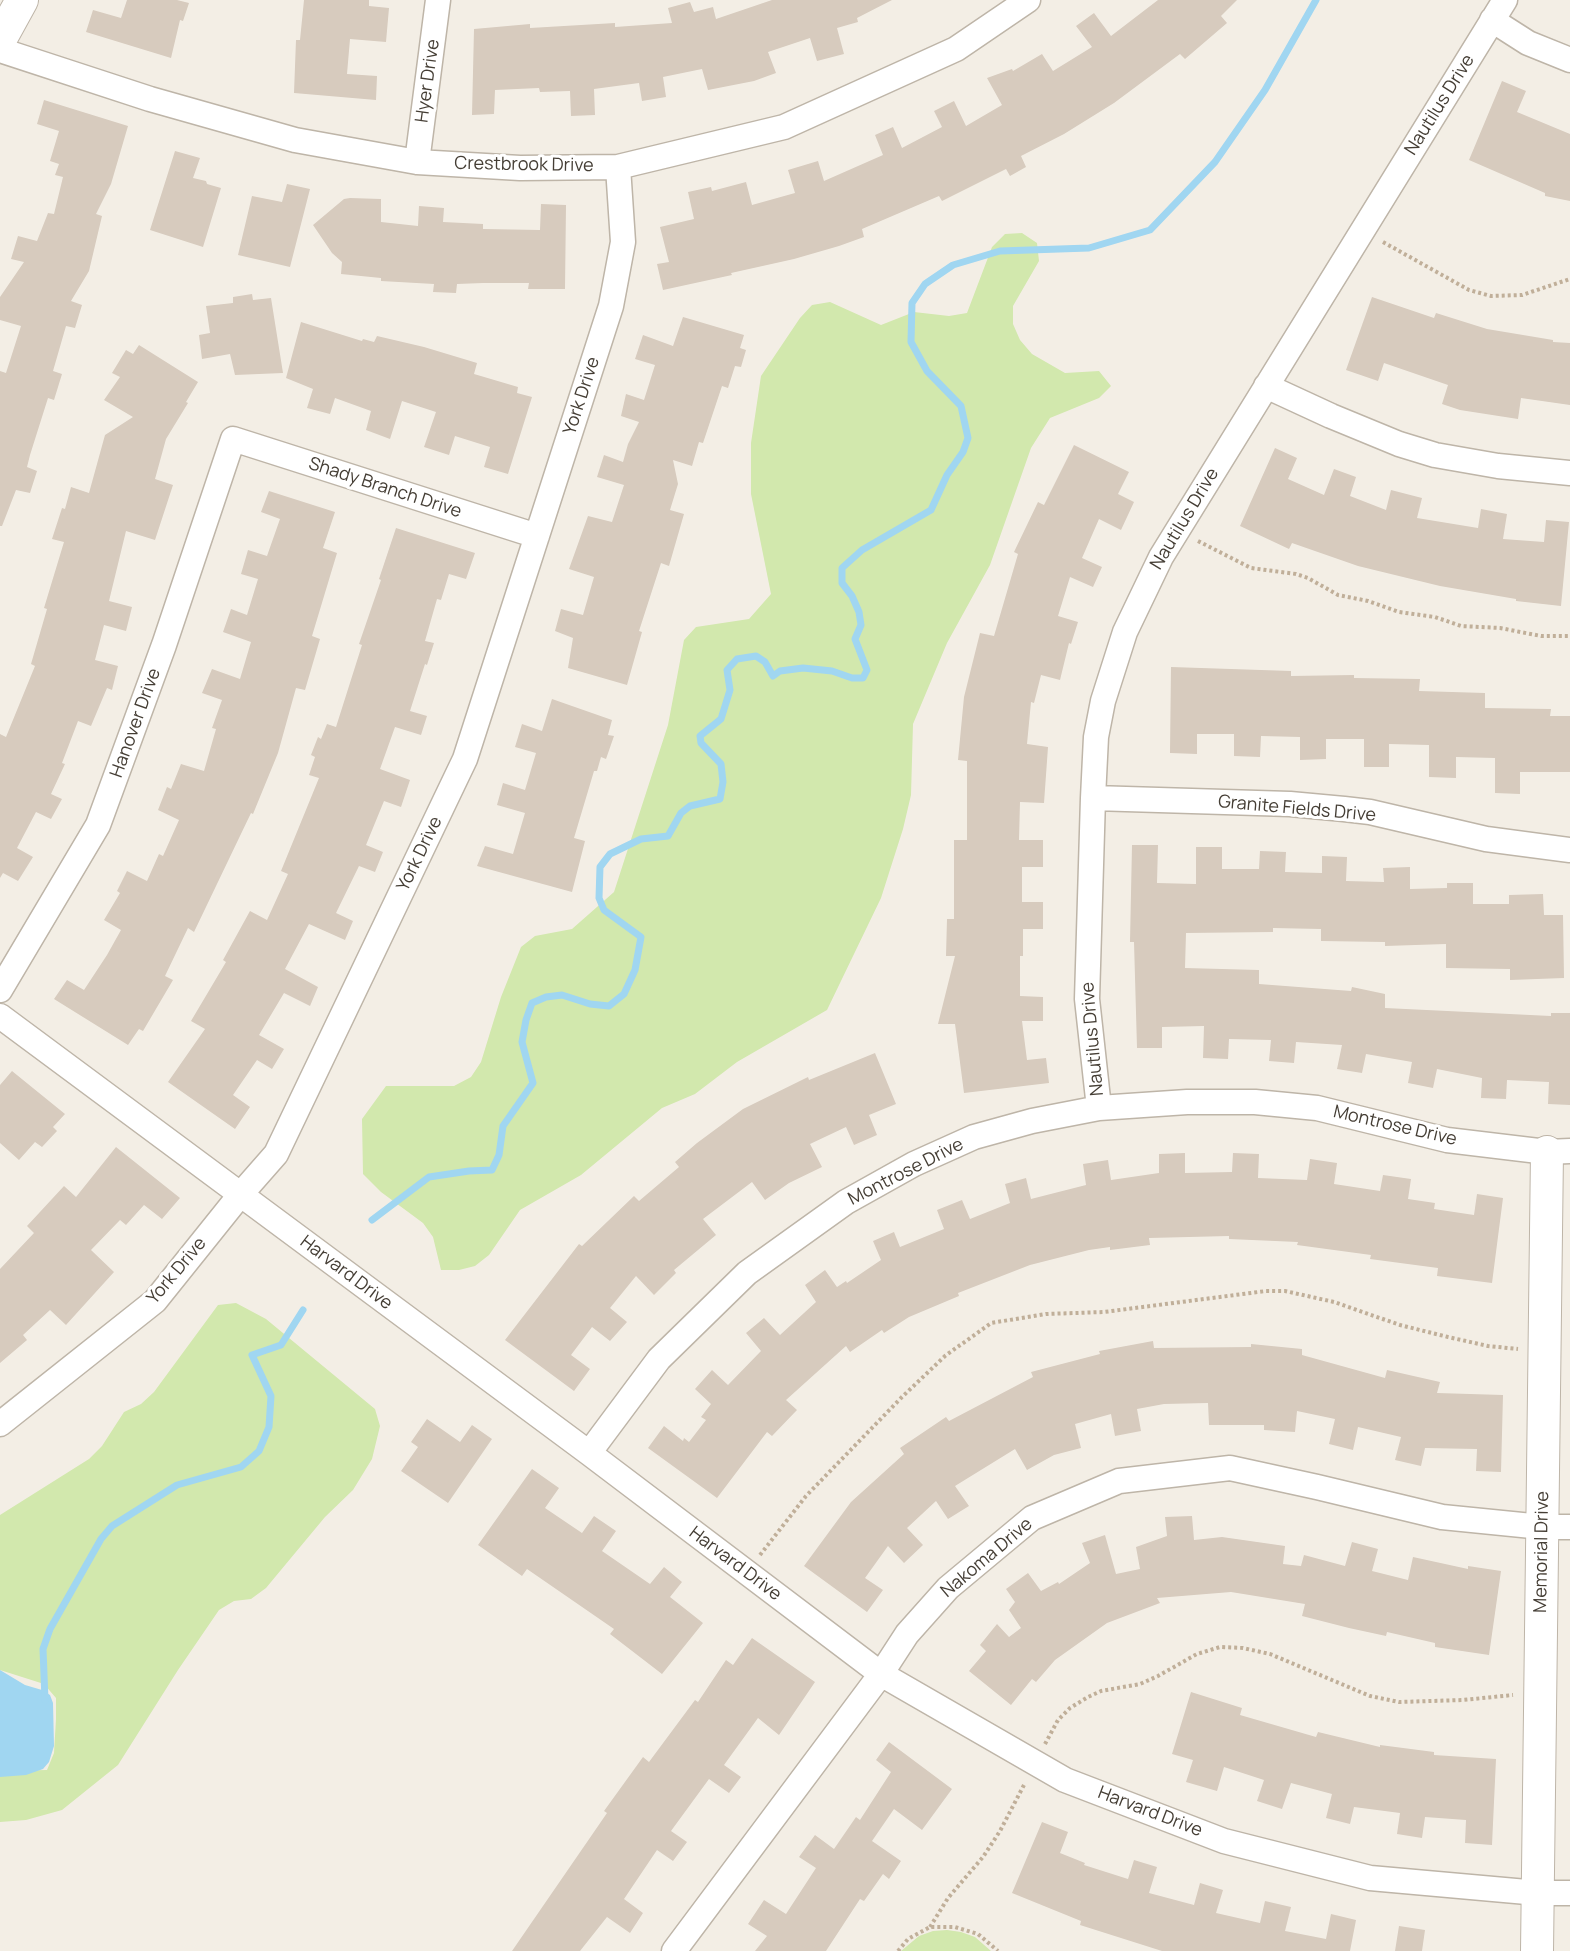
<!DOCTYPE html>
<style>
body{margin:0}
canvas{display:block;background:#f3eee5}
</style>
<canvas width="1570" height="1951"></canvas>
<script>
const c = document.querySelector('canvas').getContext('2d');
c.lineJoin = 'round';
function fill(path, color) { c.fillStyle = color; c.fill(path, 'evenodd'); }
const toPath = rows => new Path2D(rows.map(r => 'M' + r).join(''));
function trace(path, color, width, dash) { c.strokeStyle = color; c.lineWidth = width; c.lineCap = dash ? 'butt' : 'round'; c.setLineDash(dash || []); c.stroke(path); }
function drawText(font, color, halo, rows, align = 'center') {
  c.font = font + ' Manrope,sans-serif'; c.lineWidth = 6; c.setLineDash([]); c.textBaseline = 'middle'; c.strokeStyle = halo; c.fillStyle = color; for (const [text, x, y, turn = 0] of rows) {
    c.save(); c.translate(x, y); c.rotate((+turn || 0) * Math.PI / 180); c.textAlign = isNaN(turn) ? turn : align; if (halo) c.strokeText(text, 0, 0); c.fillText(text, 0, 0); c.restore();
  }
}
const green = toPath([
 [1022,233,1037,243,1039,261,1013,306,1013,324,1020,340,1032,354,1065,373,1099,371,1111,386,1099,398,1050,418,1031,448,990,565,947,643,913,724,911,795,903,829,881,898,827,1010,737,1062,695,1094,662,1108,581,1175,520,1210,489,1255,475,1266,459,1270,441,1270,433,1237,423,1223,381,1192,363,1174,362,1119,386,1086,454,1086,471,1077,481,1062,501,997,521,947,535,936,572,929,614,892,668,725,684,640,696,627,749,619,771,594,751,494,751,443,761,376,800,318,812,305,830,302,881,325,914,312,949,316,967,313,992,247,1005,234],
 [236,1303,266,1319,375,1409,380,1426,372,1459,353,1490,325,1517,266,1588,251,1599,234,1601,219,1610,178,1670,118,1765,62,1810,26,1820,0,1822,0,1771,47,1770,54,1753,56,1719,56,1698,44,1684,0,1670,0,1515,89,1459,102,1446,124,1412,141,1404,154,1392,218,1305],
 [947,1930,961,1932,975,1937,991,1951,901,1951,919,1936,933,1931]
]);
const water = toPath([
 [0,1670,25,1685,42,1690,50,1695,53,1703,54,1746,49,1762,43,1769,26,1775,0,1777]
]);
const stream = toPath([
 [372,1220,429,1177,469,1171,492,1170,499,1155,503,1126,533,1083,522,1042,526,1020,532,1003,546,997,562,995,590,1004,609,1006,624,994,635,970,641,937,604,910,599,898,600,867,610,854,641,839,668,836,681,813,690,806,720,799,723,782,721,764,701,743,700,736,721,719,730,690,727,670,737,659,756,656,765,662,773,676,780,671,803,668,832,671,852,678,863,678,867,670,855,639,861,625,859,612,852,596,842,583,842,568,862,550,931,510,947,475,963,452,968,438,961,406,927,371,911,342,912,303,925,284,953,265,1000,251,1089,248,1150,230,1215,162,1265,90,1316,0],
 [45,1700,43,1649,50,1629,101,1539,112,1526,177,1485,241,1467,259,1451,269,1427,271,1396,252,1355,281,1345,303,1310]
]);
const building = toPath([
 [127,0,177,0,189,3,183,21,180,20,171,58,86,32,93,10,121,18],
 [304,0,369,0,369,6,389,8,386,42,350,39,347,74,377,76,376,100,294,93,296,40,300,40],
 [772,0,892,0,857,18,858,22,837,28,844,54,817,61,810,38,768,52,776,73,754,81,708,90,702,69,663,77,666,97,642,101,639,83,594,89,595,115,571,116,570,91,540,92,539,88,495,90,494,114,472,115,474,29,530,24,530,28,615,23,615,27,672,23,668,8,690,2,694,12,713,7,716,19],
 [1158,0,1237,0,1221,16,1227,23,1185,59,1180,54,1114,103,1064,134,1021,156,1026,167,1010,176,1006,169,942,201,939,196,862,229,864,237,839,246,794,259,731,273,732,275,663,290,657,264,669,262,660,227,694,219,688,192,711,187,712,191,746,182,752,205,795,193,788,170,818,161,824,181,883,155,875,135,893,127,902,148,942,127,934,111,954,101,966,126,1002,105,987,78,1012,69,1013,71,1042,54,1053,71,1092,47,1076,26,1094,13,1111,36],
 [1502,81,1526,91,1517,112,1570,134,1570,201,1545,196,1545,193,1469,160],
 [44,100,128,126,111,184,96,214,102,216,89,271,71,301,82,305,75,328,66,326,53,371,62,374,54,400,48,398,30,455,27,467,37,471,30,493,16,490,2,526,0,526,0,371,6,373,21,326,0,320,0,297,24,262,11,259,18,236,37,241,48,213,54,214,63,177,55,175,59,164,50,161,59,131,37,124],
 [175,151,200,158,193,178,206,181,207,184,221,188,203,247,150,230],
 [287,184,310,189,290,267,238,255,252,196,282,202],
 [350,198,381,199,381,222,418,226,419,206,444,208,443,222,483,224,483,229,540,230,541,204,566,205,565,289,528,289,529,283,483,283,457,284,456,293,433,292,434,284,381,281,381,278,341,274,342,262,332,253,313,225,344,199],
 [252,294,253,300,271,298,283,373,235,375,230,354,202,359,199,335,210,333,206,306,233,303,233,297],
 [1372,297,1434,318,1436,313,1487,329,1553,340,1553,342,1570,343,1570,405,1521,398,1518,419,1460,410,1442,404,1448,385,1384,363,1378,381,1346,370],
 [683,317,744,335,740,348,746,350,741,367,735,366,728,388,722,386,703,443,699,442,692,466,673,460,678,484,670,510,684,514,669,566,661,563,639,631,642,632,627,685,568,668,573,638,555,631,561,609,583,615,594,577,569,569,588,516,612,522,624,485,597,477,604,455,623,462,628,444,639,422,621,416,626,394,644,400,655,365,635,359,643,335,673,346],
 [301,322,362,341,363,339,374,342,377,336,424,347,477,363,474,374,518,387,517,393,532,397,508,474,484,467,490,447,455,436,449,455,424,447,436,412,402,401,390,439,366,430,371,411,335,398,330,414,307,408,313,389,286,378],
 [139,345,198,382,186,402,188,403,166,439,155,479,173,485,155,540,126,531,109,601,132,607,126,631,104,625,95,660,118,666,112,690,107,688,91,726,78,721,62,763,65,764,51,794,62,799,51,819,36,812,17,848,33,857,18,881,3,873,0,878,0,734,6,737,35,666,31,664,47,609,44,608,64,542,52,539,62,508,65,509,71,487,89,493,105,435,133,417,104,400,120,377,112,373,126,350,133,354],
 [1074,445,1129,472,1118,494,1134,502,1121,530,1099,519,1082,558,1102,567,1093,587,1070,577,1058,616,1078,622,1071,644,1069,643,1060,680,1041,675,1034,703,1031,702,1027,744,1048,747,1044,803,1020,802,1019,840,1043,840,1043,867,1022,867,1022,902,1043,902,1043,929,1023,929,1023,956,1020,956,1020,996,1043,997,1043,1021,1022,1021,1027,1060,1046,1058,1049,1083,964,1093,955,1024,938,1024,955,956,946,956,947,919,954,919,954,840,967,840,967,761,958,760,964,697,980,633,994,636,1018,554,1014,552,1038,502,1044,505],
 [1275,448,1297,458,1288,479,1324,495,1334,469,1356,477,1350,496,1386,510,1391,490,1422,498,1417,518,1478,528,1481,509,1507,514,1503,539,1544,542,1546,520,1569,522,1561,606,1516,601,1516,599,1440,586,1358,566,1292,543,1289,549,1240,526],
 [269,491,335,512,323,548,337,553,312,636,320,639,305,690,296,688,278,753,253,814,251,813,194,932,188,928,165,976,173,980,143,1031,139,1029,128,1045,54,999,67,980,84,990,107,955,121,930,104,920,120,893,117,891,127,871,147,881,159,854,163,856,179,820,158,810,167,787,171,789,181,764,204,771,216,729,212,728,222,700,202,693,212,669,240,679,251,642,223,632,231,609,247,615,258,579,241,574,248,550,267,556,280,519,261,512],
 [396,528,475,553,466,579,449,574,441,600,437,599,425,641,434,643,427,665,425,664,410,711,427,716,421,735,395,727,380,769,410,780,401,807,384,801,366,845,383,852,375,872,359,866,336,913,353,921,345,940,309,924,285,969,318,987,310,1006,284,993,259,1035,284,1049,272,1069,257,1060,233,1095,250,1107,235,1129,168,1082,205,1029,191,1021,226,962,223,960,250,911,267,920,288,874,281,871,319,778,309,775,315,757,311,755,318,737,321,739,327,724,336,727,362,645,359,644,381,580,379,579],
 [1171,667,1291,671,1291,676,1354,675,1354,678,1420,679,1419,691,1485,693,1485,708,1551,709,1550,716,1570,716,1570,772,1520,772,1520,794,1495,793,1495,758,1456,757,1456,778,1429,777,1429,745,1389,744,1389,767,1364,767,1364,739,1326,739,1326,759,1300,760,1300,737,1261,736,1260,757,1234,756,1234,734,1197,734,1197,754,1170,753],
 [552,699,612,720,608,735,614,736,606,759,601,757,597,771,594,771,574,838,585,841,572,892,477,866,485,846,513,854,525,813,497,805,503,783,525,790,536,753,515,747,522,724,542,731],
 [1132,845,1158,845,1157,883,1196,884,1196,847,1222,847,1222,869,1259,869,1260,851,1286,852,1285,872,1322,873,1322,856,1347,857,1346,881,1384,882,1383,868,1410,867,1410,889,1447,888,1447,883,1473,883,1473,904,1509,904,1509,895,1543,894,1544,915,1563,915,1564,978,1510,980,1510,969,1446,968,1446,944,1385,946,1385,942,1321,941,1321,929,1273,928,1273,932,1186,933,1185,968,1259,970,1259,984,1351,991,1352,987,1385,994,1385,1008,1551,1016,1551,1013,1570,1013,1570,1105,1548,1104,1549,1082,1507,1080,1506,1099,1481,1098,1482,1078,1437,1069,1433,1088,1408,1083,1412,1062,1366,1054,1362,1073,1337,1069,1342,1045,1296,1042,1294,1063,1269,1061,1271,1040,1229,1039,1228,1059,1203,1058,1204,1026,1162,1027,1162,1048,1137,1048,1134,942,1130,942],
 [875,1053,896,1104,869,1115,877,1135,854,1145,846,1127,810,1144,822,1167,789,1183,765,1200,752,1182,703,1219,716,1235,674,1270,676,1273,654,1295,636,1276,610,1308,627,1322,610,1341,592,1327,571,1355,590,1369,574,1391,505,1340,579,1244,582,1246,634,1196,639,1201,679,1167,675,1162,697,1143,743,1109,808,1077,809,1080],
 [12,1071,65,1114,53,1127,57,1131,42,1147,35,1142,19,1160,0,1143,0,1085],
 [116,1147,180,1198,162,1219,144,1205,126,1225,120,1220,91,1250,114,1272,66,1325,50,1310,23,1335,27,1340,0,1363,0,1269,34,1233,27,1226,64,1186,76,1197],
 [1185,1153,1185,1173,1232,1172,1233,1153,1259,1154,1258,1178,1307,1180,1310,1159,1337,1163,1334,1184,1380,1191,1383,1175,1411,1179,1408,1199,1435,1203,1434,1209,1474,1215,1477,1194,1503,1198,1492,1283,1437,1276,1438,1268,1370,1259,1371,1255,1297,1245,1298,1242,1229,1239,1229,1236,1149,1238,1150,1245,1110,1250,1110,1247,1089,1250,1030,1265,958,1293,959,1296,909,1317,884,1333,882,1330,850,1352,846,1346,786,1400,797,1410,772,1436,767,1432,717,1498,648,1448,664,1426,683,1441,684,1438,689,1442,706,1420,701,1417,711,1404,695,1389,712,1370,728,1385,761,1351,746,1333,764,1318,780,1335,816,1302,805,1285,825,1270,837,1287,846,1281,847,1283,881,1260,873,1241,894,1232,900,1247,944,1229,937,1210,962,1200,970,1219,1010,1203,1005,1184,1026,1178,1031,1199,1086,1185,1083,1164,1108,1160,1111,1180,1159,1173,1159,1154],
 [1153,1341,1154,1348,1251,1347,1251,1344,1302,1349,1302,1355,1385,1378,1387,1370,1440,1382,1437,1393,1503,1395,1501,1472,1476,1471,1477,1449,1425,1448,1421,1466,1395,1460,1401,1437,1358,1427,1353,1450,1329,1444,1335,1419,1297,1411,1295,1432,1264,1430,1264,1425,1209,1425,1208,1403,1164,1404,1137,1409,1141,1431,1115,1436,1111,1414,1075,1424,1081,1448,1054,1455,1027,1470,1015,1449,955,1486,969,1506,948,1519,936,1501,907,1528,923,1545,904,1563,888,1546,865,1578,883,1590,867,1612,804,1566,851,1502,904,1454,900,1448,946,1417,949,1421,1033,1377,1031,1372,1100,1354,1099,1351],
 [427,1419,460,1442,472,1425,492,1439,448,1503,401,1471,418,1447,411,1442],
 [532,1469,559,1488,545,1508,582,1533,594,1516,616,1531,602,1551,650,1584,664,1567,682,1582,670,1597,703,1623,662,1674,610,1634,614,1629,527,1569,522,1576,478,1545],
 [1192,1516,1194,1540,1222,1537,1285,1546,1283,1564,1301,1566,1304,1555,1345,1566,1352,1542,1378,1549,1372,1571,1408,1580,1413,1557,1468,1569,1468,1566,1501,1571,1489,1655,1435,1647,1435,1643,1387,1632,1386,1636,1349,1628,1302,1616,1305,1604,1231,1592,1157,1598,1160,1603,1107,1623,1055,1660,1036,1682,1032,1679,1011,1705,969,1671,986,1651,980,1645,997,1624,1009,1637,1021,1628,1009,1610,1015,1602,1006,1589,1028,1573,1041,1591,1058,1582,1059,1584,1090,1563,1082,1543,1105,1535,1116,1574,1140,1569,1136,1547,1167,1536,1165,1517],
 [752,1638,815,1682,779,1735,758,1718,724,1765,741,1777,729,1793,709,1779,671,1831,687,1842,673,1861,657,1850,624,1899,643,1913,630,1933,607,1917,580,1951,512,1951,607,1813,604,1811,643,1757,649,1762,695,1700,698,1702,726,1660,733,1665],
 [1191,1692,1242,1708,1240,1715,1316,1737,1318,1732,1380,1747,1380,1745,1434,1752,1434,1755,1496,1759,1492,1845,1465,1843,1466,1820,1425,1817,1422,1838,1397,1834,1400,1813,1354,1807,1350,1824,1326,1818,1332,1794,1291,1783,1282,1809,1257,1801,1264,1780,1224,1767,1217,1791,1186,1782,1193,1760,1172,1754],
 [889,1742,952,1789,922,1830,894,1809,872,1841,901,1861,889,1879,883,1874,864,1901,860,1899,826,1951,755,1951,767,1936,748,1924,764,1900,786,1914,816,1868,799,1857,815,1835,834,1849,856,1817,860,1820,891,1772,876,1760],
 [1042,1822,1068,1832,1060,1853,1085,1863,1084,1865,1128,1879,1134,1860,1157,1867,1149,1893,1194,1905,1200,1883,1223,1890,1216,1913,1260,1923,1265,1901,1291,1907,1285,1931,1326,1939,1331,1914,1356,1920,1350,1951,1162,1951,1080,1925,1081,1921,1012,1893],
 [1399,1926,1425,1930,1422,1951,1395,1951]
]);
const path = toPath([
 [1383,242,1469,290,1491,296,1522,295,1570,279],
 [1198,541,1251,568,1296,574,1308,578,1338,595,1368,601,1399,612,1435,617,1461,626,1500,628,1541,636,1570,636],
 [760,1555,806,1496,902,1397,945,1356,991,1323,1046,1314,1104,1312,1266,1291,1285,1291,1334,1302,1400,1325,1448,1337,1488,1346,1518,1349],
 [1045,1744,1058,1720,1070,1708,1088,1697,1101,1691,1140,1684,1158,1676,1197,1654,1220,1647,1243,1648,1270,1654,1370,1696,1399,1702,1463,1700,1513,1695],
 [930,1927,948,1898,983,1857,1000,1831,1025,1783],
 [898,1951,908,1939,930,1927,955,1927,978,1934,998,1951]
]);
const minor = toPath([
 [1492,20,1528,43,1570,60],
 [0,50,150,99,295,140,417,162,520,168,618,167,784,127,956,49,1028,0],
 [417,162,438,0],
 [1266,386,1331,416,1399,444,1435,455,1498,466,1570,473],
 [1093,798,1290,804,1344,809,1370,812,1486,839,1570,850],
 [0,990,98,825,164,645,233,439,537,536],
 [0,1016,589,1453,881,1674,1065,1780,1224,1841,1370,1878,1538,1893,1570,1893],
 [1099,1108,1087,999,1093,798,1096,737,1103,701,1125,632,1161,557,1505,0],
 [0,1424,155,1301,240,1195,276,1154,465,759,611,306,623,242,618,167],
 [589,1453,659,1359,747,1273,846,1202,914,1164,974,1137,1032,1121,1099,1108,1187,1102,1255,1102,1317,1108,1447,1140,1547,1152,1570,1151],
 [674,1951,881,1674,907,1634,948,1588,1032,1518,1119,1481,1230,1468,1317,1487,1442,1517,1542,1527,1570,1527]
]);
const tertiary = toPath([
 [0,40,22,0],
 [1537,1951,1547,1152]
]);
const streetNames = [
 ["Hyer Drive",428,81,-82],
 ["Nautilus Drive",1440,105,-58],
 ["Crestbrook Drive",524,165,1],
 ["York Drive",582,396,-72],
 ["Shady Branch Drive",385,488,18],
 ["Nautilus Drive",1185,519,-59],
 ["Hanover Drive",136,723,-70],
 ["Granite Fields Drive",1297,809,5],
 ["York Drive",420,854,-64],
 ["Nautilus Drive",1093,1039,-95],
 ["Montrose Drive",1395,1126,13],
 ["Montrose Drive",906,1172,-27],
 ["York Drive",177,1271,-50],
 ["Harvard Drive",346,1273,37],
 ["Memorial Drive",1542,1552,-89],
 ["Nakoma Drive",987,1558,-40],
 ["Harvard Drive",735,1564,37],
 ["Harvard Drive",1150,1812,21]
];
fill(green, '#d2e8ad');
fill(water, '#a0d6f1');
trace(stream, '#a0d6f1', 7);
fill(building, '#d7cbbe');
trace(minor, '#beb5a8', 27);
trace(tertiary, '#beb5a8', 34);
trace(path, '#c0af99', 4, [3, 3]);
trace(minor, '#fff', 24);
trace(tertiary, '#fff', 32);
drawText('18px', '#453e35', '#fff', streetNames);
</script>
